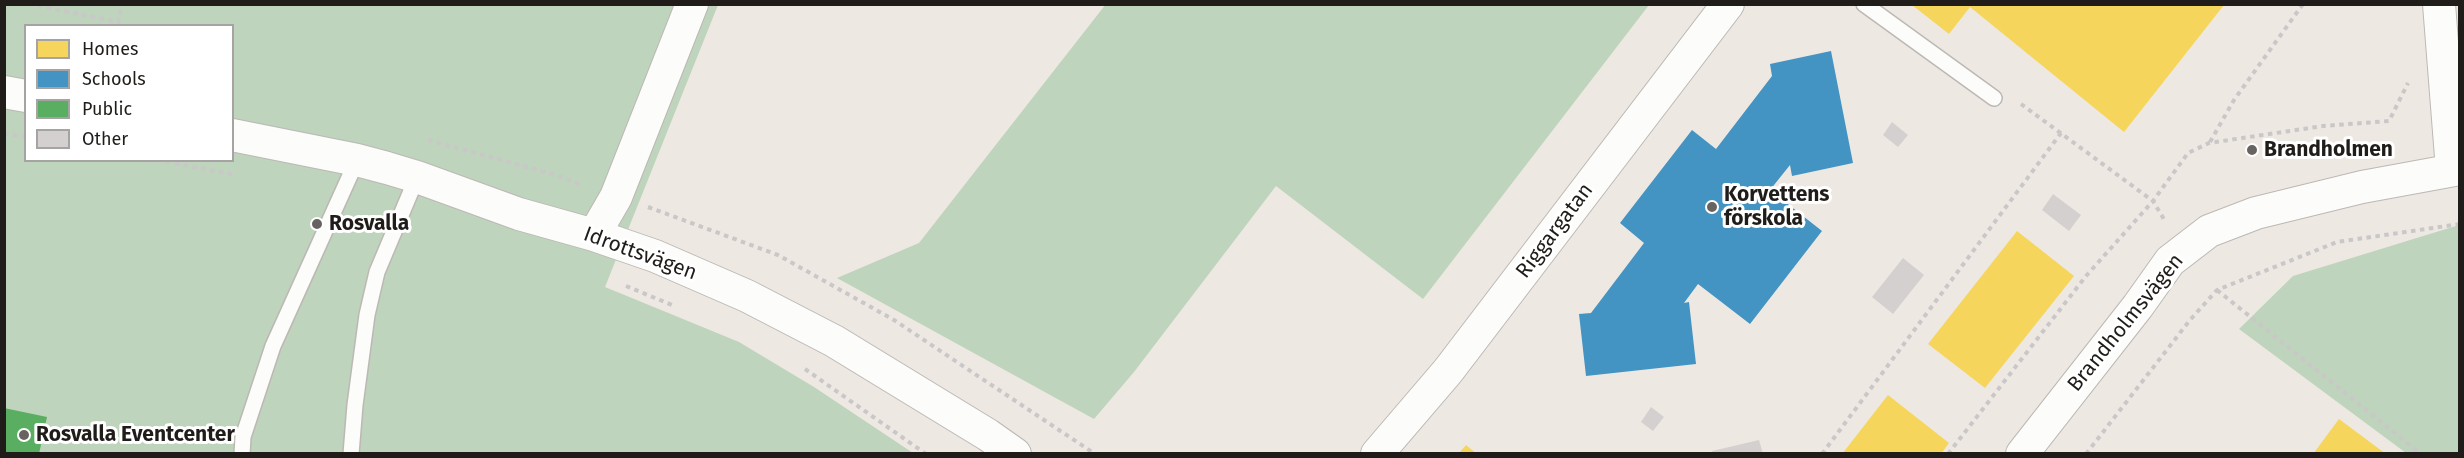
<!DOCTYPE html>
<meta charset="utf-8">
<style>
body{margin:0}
#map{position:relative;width:2464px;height:458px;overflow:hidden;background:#eee8e3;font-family:"Fira Sans",sans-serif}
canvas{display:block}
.frame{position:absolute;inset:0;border:6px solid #1f1c19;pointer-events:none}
.legend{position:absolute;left:24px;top:24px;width:210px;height:138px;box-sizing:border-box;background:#fff;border:2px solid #a5a4a3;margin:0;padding:8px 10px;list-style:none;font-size:18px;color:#1f1c19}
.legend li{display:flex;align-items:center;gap:12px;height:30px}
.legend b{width:30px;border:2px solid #a5a4a3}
</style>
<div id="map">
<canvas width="2464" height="458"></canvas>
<div class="frame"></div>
<ul class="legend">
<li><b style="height:16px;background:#f6d55c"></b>Homes</li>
<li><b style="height:16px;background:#4393c3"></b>Schools</li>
<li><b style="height:16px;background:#5aae61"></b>Public</li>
<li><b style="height:16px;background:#d4d0d0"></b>Other</li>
</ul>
</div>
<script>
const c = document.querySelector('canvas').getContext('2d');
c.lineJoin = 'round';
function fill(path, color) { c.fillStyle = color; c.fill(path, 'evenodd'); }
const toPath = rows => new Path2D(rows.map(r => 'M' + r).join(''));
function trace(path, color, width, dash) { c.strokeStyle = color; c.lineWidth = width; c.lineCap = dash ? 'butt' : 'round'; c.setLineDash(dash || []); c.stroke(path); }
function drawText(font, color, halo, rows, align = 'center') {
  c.font = font + ' "Fira Sans",sans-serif'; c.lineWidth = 6; c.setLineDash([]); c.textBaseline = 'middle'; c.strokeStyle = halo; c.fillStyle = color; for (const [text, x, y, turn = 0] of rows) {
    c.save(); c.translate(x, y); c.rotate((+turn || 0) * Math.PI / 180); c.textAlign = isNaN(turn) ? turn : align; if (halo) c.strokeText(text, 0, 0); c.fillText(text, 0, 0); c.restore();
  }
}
const green = toPath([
 [1106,4,1649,4,1649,5,1423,299,1276,186,1134,372,1094,419,837,278,919,243],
 [4,5,718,5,605,287,739,342,814,387,913,453,5,453],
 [26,26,232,26,232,160,26,160],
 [2459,225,2459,453,2406,453,2239,329,2293,276]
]);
const homes = toPath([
 [1912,5,2224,5,2124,132,1970,7,1949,34],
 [2017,231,2074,276,1985,388,1928,344],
 [1888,395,1949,443,1941,454,1842,454],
 [2339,419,2386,454,2313,454],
 [1466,445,1477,454,1458,454]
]);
const schools = toPath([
 [1831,51,1853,163,1792,176,1790,165,1770,190,1822,231,1750,324,1698,284,1684,303,1689,302,1696,364,1586,376,1579,314,1591,313,1644,243,1620,223,1692,130,1716,149,1772,76,1770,64]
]);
const public = toPath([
 [4,408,47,417,39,454,4,454]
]);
const building = toPath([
 [1892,122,1908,135,1898,147,1883,135],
 [2053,194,2081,215,2069,231,2042,210],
 [1903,258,1924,275,1893,314,1872,297],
 [1651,407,1664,417,1653,431,1641,422],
 [1759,440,1763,454,1713,454,1712,451]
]);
const path = toPath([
 [29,4,118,22,122,4],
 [2021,104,2153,201,2165,221],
 [4,133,26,137],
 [428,140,556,175,582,185],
 [2210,142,2234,100,2303,4],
 [157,160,236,175],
 [648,207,778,255,894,320,1095,454],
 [626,286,672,305],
 [2217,290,2421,454],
 [805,369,926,454],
 [1822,454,2061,133],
 [1948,454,2086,276,2153,201,2188,153,2209,143,2323,126,2389,121,2408,83],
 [2086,454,2190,320,2217,290,2337,242,2460,224]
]);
const lane = toPath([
 [1864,4,1994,98],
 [242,454,243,437,273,346,357,160],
 [351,454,355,405,367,315,377,272,417,177]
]);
const street = toPath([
 [2439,4,2452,170],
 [4,92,26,96],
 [232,135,357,160,387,168,417,177,519,214,594,235,655,256,747,296,834,341,988,435,1015,454],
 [594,235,616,197,692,4],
 [1377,454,1448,371,1728,4],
 [2022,454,2138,306,2170,261,2209,231,2256,213,2362,187,2460,169]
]);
const markers = [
 [2252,150,6,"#676360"],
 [1712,207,6,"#676360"],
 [317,224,6,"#676360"],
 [24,435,6,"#676360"]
];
const poiNames = [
 ["Brandholmen",2264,150],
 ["Korvettens",1724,195],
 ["förskola",1724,219],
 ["Rosvalla",329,224],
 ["Rosvalla Eventcenter",36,435]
];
const streetNames = [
 ["Riggargatan",1555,231,-53],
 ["Idrottsvägen",640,254,20],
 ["Brandholmsvägen",2126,323,-51]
];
fill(green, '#bed4bc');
fill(homes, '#f6d55c');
fill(schools, '#4393c3');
fill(public, '#5aae61');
fill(building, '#d4d0d0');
trace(lane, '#bcb8b4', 18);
trace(street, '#bcb8b4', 34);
trace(path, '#c9c7c7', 4, [4.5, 4.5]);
trace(lane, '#fcfcfb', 15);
trace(street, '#fcfcfb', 32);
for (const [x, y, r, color] of markers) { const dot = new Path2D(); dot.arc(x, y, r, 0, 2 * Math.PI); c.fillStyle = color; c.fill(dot); trace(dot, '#fff', 2); }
drawText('bold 21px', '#1f1c19', '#fff', poiNames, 'left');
drawText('21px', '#1f1c19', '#fff', streetNames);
</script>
